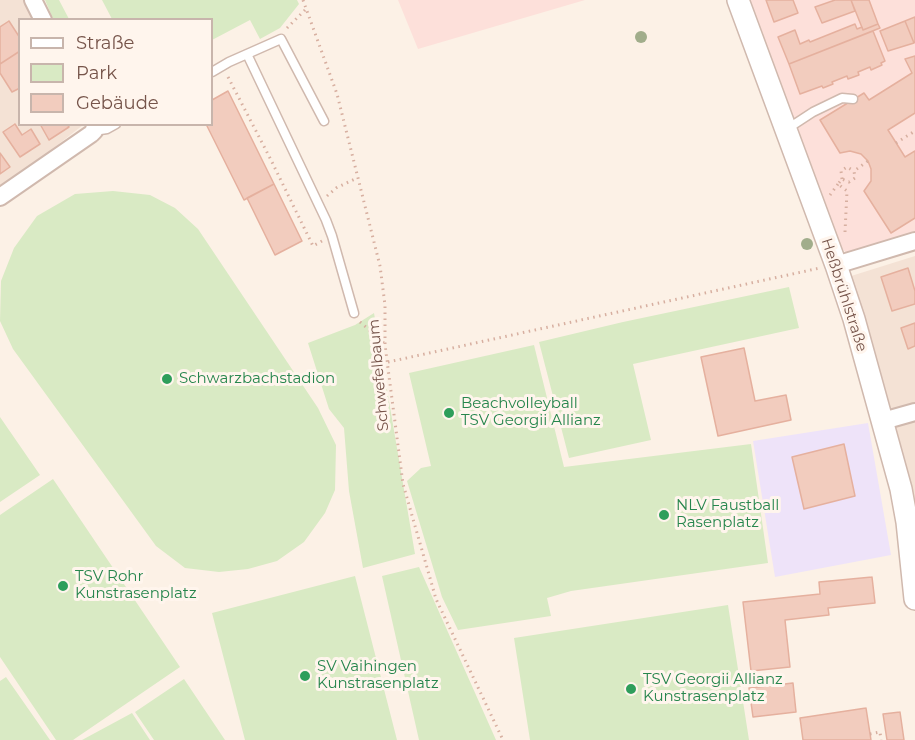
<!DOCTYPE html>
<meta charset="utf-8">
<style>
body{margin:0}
#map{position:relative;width:915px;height:740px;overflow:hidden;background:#fcf1e6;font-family:Montserrat,sans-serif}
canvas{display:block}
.legend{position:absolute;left:18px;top:18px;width:195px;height:108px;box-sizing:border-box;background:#fff5ed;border:2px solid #c8b5ac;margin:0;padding:8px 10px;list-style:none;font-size:18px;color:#76544a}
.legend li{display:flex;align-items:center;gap:12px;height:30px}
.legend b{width:30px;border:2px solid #c8b5ac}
</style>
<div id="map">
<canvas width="915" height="740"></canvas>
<ul class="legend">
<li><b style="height:8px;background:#fff"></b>Straße</li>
<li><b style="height:16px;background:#d9eac4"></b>Park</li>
<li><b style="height:16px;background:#f2ccbe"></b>Gebäude</li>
</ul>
</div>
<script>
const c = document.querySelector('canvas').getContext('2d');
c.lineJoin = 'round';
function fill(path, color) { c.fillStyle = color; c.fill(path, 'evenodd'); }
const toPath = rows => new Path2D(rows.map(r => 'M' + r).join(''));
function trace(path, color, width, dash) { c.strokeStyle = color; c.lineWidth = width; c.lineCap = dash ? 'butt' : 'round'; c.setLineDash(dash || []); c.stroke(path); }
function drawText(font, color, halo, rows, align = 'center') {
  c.font = font + ' Montserrat,sans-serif'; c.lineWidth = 6; c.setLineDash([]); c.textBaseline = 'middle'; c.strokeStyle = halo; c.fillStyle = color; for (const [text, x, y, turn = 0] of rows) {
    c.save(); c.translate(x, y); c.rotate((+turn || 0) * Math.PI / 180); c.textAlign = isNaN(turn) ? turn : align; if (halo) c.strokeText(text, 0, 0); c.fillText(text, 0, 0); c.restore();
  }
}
const residential = toPath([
 [0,0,29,0,38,19,20,20,20,124,83,125,0,190],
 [915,256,915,552,848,277]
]);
const commercial = toPath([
 [398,0,585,0,418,49],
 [746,0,915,0,915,235,849,256,838,244]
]);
const education = toPath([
 [868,423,891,555,775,577,753,441]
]);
const green = toPath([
 [45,0,59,0,69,19,53,19],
 [102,0,297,0,299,4,280,28,260,39,250,20,212,40,212,20,112,19],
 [113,191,150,195,175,208,198,229,318,408,336,445,335,490,325,513,304,542,277,561,248,569,219,572,185,568,156,546,13,349,0,321,1,281,14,248,37,216,75,194],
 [789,287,799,328,633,364,651,440,569,458,539,342,623,322],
 [374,313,415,554,363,568,349,491,344,428,329,409,308,343,355,325],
 [534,345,564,467,751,444,768,563,571,591,547,598,551,616,458,630,442,597,407,481,421,468,431,466,409,373],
 [0,417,40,475,0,502],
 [53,479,180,667,73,740,56,740,0,657,0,515],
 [419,567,496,740,419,740,382,576],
 [355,576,397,740,245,740,212,613],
 [728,605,749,740,530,740,514,638],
 [6,677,50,740,0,740,0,681],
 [184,679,225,740,154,740,135,712],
 [132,713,150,740,82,740]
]);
const building = toPath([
 [766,0,793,0,798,13,774,22,766,0],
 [835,0,851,0,855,11,822,23,815,7,835,0],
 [851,0,869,0,878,24,863,30,851,0],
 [915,17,915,42,914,43,905,21,915,17],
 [9,21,20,38,20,51,0,64,0,27,9,21],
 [905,21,914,43,888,51,880,31,905,21],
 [855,24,857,29,862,27,863,30,878,24,880,28,789,64,778,37,795,30,800,44,809,40,810,42,855,24],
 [873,31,885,61,881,63,882,65,871,70,870,67,858,72,859,75,848,79,847,76,832,82,833,84,823,88,822,86,800,94,789,64,873,31],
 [20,51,20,88,12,92,0,73,0,64,20,51],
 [915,56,915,113,888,130,905,157,915,151,915,218,891,233,864,191,871,181,871,169,868,161,861,154,850,151,840,153,820,120,864,93,869,100,912,73,905,59,915,56],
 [228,91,274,184,244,200,206,124,212,124,212,100,228,91],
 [15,124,22,135,31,129,40,144,20,157,3,132,15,124],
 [40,124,67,124,69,127,49,140,40,124],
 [0,153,10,167,0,174,0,153],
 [274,184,302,241,275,255,247,198,274,184],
 [908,268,915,291,915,304,892,311,881,277,908,268],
 [915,323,915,346,908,349,901,328,915,323],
 [744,348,755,401,786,395,791,420,718,436,701,357,744,348],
 [844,444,855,496,804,509,792,457,844,444],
 [872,577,875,603,828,608,829,615,785,620,790,667,751,671,743,602,820,594,819,582,872,577],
 [793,683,796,712,753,717,749,688,793,683],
 [866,708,871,740,803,740,800,718,866,708],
 [900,712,904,740,887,740,883,714,900,712]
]);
const path = toPath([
 [303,0,337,94,380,266,385,305,385,345,403,484,436,599,503,740],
 [287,28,307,8],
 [228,77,270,158,313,246,322,241],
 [896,143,915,131],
 [842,179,841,171,847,167,854,171],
 [830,195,838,184],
 [327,196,336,188,357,178],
 [845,232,847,191,838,184,842,179,849,182,855,178,854,171,868,161],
 [360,322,384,343],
 [388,362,820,268],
 [870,734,880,732,881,740]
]);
const service = toPath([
 [247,54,326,220,332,236,354,313],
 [212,72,229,62,281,39,324,121],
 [787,129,813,112,842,98,853,99],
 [94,131,107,129,116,124]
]);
const minor = toPath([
 [33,0,43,20],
 [0,197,91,134,94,131,95,124],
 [836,265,915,241],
 [883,421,915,412]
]);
const tertiary = toPath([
 [738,0,836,265,854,319,901,489,907,522,915,599]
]);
const trees = [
 [641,37],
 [807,244]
];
const markers = [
 [167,379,6,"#2e9e5b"],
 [449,413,6,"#2e9e5b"],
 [664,515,6,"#2e9e5b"],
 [63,586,6,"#2e9e5b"],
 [305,676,6,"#2e9e5b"],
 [631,689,6,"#2e9e5b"]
];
const streetNames = [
 ["Heßbrühlstraße",844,295,72],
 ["Schwefelbaum",379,375,-95]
];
const leisureNames = [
 ["Schwarzbachstadion",179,379],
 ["Beachvolleyball",461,404],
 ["TSV Georgii Allianz",461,421],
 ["NLV Faustball",676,506],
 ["Rasenplatz",676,523],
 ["TSV Rohr",75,577],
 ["Kunstrasenplatz",75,594],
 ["SV Vaihingen",317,667],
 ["Kunstrasenplatz",317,684],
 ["TSV Georgii Allianz",643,680],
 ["Kunstrasenplatz",643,697]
];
fill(residential, '#f4e2d5');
fill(commercial, '#fde0da');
fill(education, '#eee3f9');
fill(green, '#d9eac4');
fill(building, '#f2ccbe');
trace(building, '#e5b09e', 1.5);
trace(service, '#d0b9ae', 11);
trace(minor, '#d0b9ae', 20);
trace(tertiary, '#d0b9ae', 24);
trace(path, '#d7afa0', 3, [1.5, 4.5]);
trace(service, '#fff', 8);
trace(minor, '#fff', 16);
trace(tertiary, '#fff', 21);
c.fillStyle = '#a1ad8b';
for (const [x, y] of trees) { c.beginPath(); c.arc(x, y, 6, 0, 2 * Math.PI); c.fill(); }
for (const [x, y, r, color] of markers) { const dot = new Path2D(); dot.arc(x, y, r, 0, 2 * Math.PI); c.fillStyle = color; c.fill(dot); trace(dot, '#fff5ed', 2); }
drawText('15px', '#76544a', '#fff5ed', streetNames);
drawText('15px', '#27864d', '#fff5ed', leisureNames, 'left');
</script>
